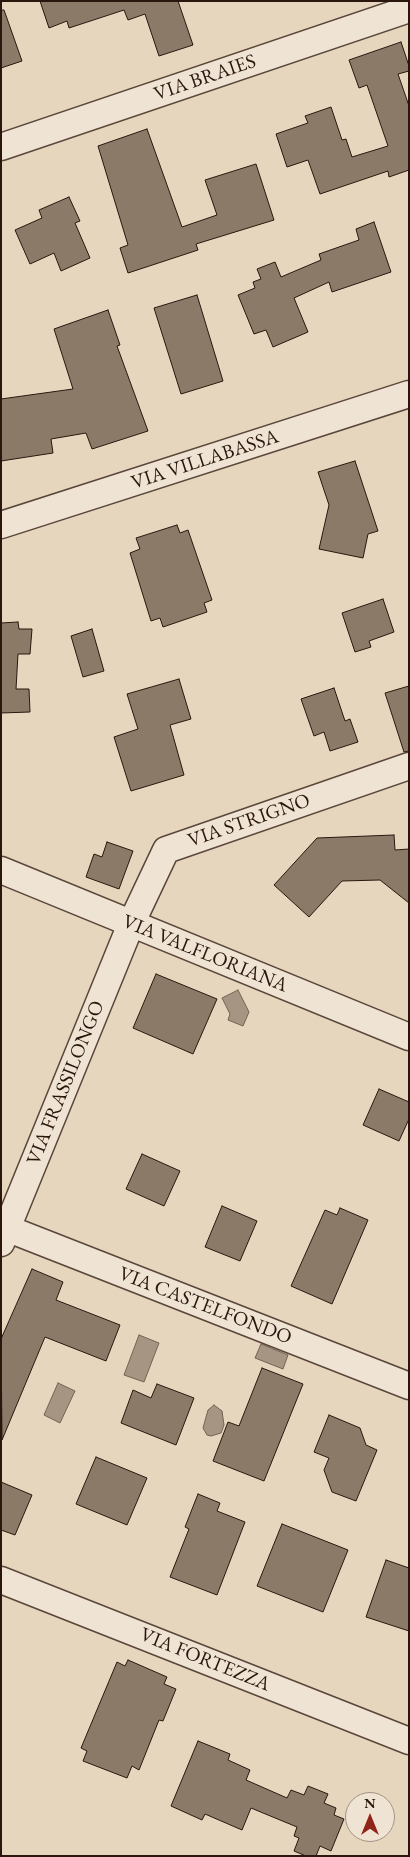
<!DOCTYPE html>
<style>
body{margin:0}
#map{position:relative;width:410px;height:1857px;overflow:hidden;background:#e6d6bd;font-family:"EB Garamond",serif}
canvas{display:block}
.frame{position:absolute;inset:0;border:2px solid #2b160e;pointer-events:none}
.north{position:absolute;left:345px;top:1792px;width:50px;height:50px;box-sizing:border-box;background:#efe4d4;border:1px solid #a19285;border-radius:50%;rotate:0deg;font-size:14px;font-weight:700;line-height:20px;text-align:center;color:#2b160e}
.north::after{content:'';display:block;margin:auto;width:18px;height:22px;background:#8f2418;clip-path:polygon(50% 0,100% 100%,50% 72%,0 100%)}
</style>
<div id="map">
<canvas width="410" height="1857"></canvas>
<div class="frame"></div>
<div class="north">N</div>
</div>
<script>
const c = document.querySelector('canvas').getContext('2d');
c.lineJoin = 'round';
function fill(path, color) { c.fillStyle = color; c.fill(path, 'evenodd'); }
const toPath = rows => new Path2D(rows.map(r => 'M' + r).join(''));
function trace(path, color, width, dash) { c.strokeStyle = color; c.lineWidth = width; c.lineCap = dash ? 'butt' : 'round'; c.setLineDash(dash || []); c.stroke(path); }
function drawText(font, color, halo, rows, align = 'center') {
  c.font = font + ' "EB Garamond",serif'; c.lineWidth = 4; c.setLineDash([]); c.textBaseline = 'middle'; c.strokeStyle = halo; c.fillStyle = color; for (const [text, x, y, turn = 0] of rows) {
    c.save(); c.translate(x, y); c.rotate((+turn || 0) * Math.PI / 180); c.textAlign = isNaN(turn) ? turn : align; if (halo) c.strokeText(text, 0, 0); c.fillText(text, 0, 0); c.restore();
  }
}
const water = toPath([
 [238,990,249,1012,243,1026,228,1020,230,1014,222,998,238,990],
 [139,1335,159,1343,144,1382,124,1375,139,1335],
 [261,1344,288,1355,283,1369,255,1358,261,1344],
 [58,1383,75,1391,60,1423,44,1415,58,1383],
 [214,1405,222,1411,224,1425,221,1433,211,1436,207,1435,203,1428,208,1410,214,1405]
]);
const building = toPath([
 [40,1,178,1,193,45,159,56,145,14,128,20,124,10,69,28,67,21,49,28,40,1],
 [1,10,4,10,22,61,1,68,1,10],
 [401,42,409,66,409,71,398,74,409,106,409,170,389,177,388,171,320,194,308,160,287,167,276,134,308,123,305,116,331,107,342,140,346,139,352,157,388,146,367,85,359,88,349,60,401,42],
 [147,129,182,227,217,215,205,180,256,164,274,220,196,244,198,250,128,273,120,248,128,245,98,146,147,129],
 [69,197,80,221,75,223,90,258,61,271,54,253,30,264,15,230,42,218,39,210,69,197],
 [374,222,391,272,332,292,329,282,294,298,308,332,273,347,266,330,254,334,238,295,255,288,253,282,261,279,257,269,275,262,281,277,321,260,319,254,359,240,356,229,374,222],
 [197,295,223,381,181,394,154,308,197,295],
 [108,310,120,345,117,346,148,431,92,449,86,433,51,439,53,453,1,461,1,399,73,389,54,329,108,310],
 [355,461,378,531,368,534,363,558,319,549,329,505,318,472,355,461],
 [177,525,180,533,188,530,212,600,204,603,207,612,163,627,160,618,151,621,130,553,140,549,136,538,177,525],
 [383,599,394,632,369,641,371,647,355,652,342,613,383,599],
 [18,622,19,629,32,629,30,654,18,654,16,689,29,689,30,712,1,713,1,623,18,622],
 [92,629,104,671,83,677,71,636,92,629],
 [179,679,191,719,170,725,184,775,131,791,114,737,138,729,127,694,179,679],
 [409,686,409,751,404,752,385,693,409,686],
 [334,688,345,721,350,719,358,742,330,751,324,732,314,736,301,699,334,688],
 [394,835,395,850,409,849,409,903,380,880,342,881,309,917,274,885,317,838,394,835],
 [107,842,133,851,119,889,86,877,94,854,102,857,107,842],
 [156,974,217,999,193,1054,133,1028,156,974],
 [379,1089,409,1102,409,1119,399,1141,363,1125,379,1089],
 [142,1154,180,1171,164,1206,126,1189,142,1154],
 [222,1206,257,1221,240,1261,205,1247,222,1206],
 [340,1208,368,1220,332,1304,291,1286,325,1210,337,1215,340,1208],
 [32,1269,63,1282,56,1300,120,1325,106,1361,45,1337,2,1440,1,1339,32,1269],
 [262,1368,303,1384,264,1481,213,1461,228,1422,239,1426,262,1368],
 [157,1384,194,1398,176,1445,121,1423,133,1390,151,1398,157,1384],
 [329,1415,360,1428,366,1445,377,1450,356,1501,332,1492,324,1470,329,1458,314,1452,329,1415],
 [96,1457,147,1478,127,1525,76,1504,96,1457],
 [1,1482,32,1495,15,1535,1,1530,1,1482],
 [198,1494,220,1503,217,1511,245,1522,217,1595,170,1577,189,1529,185,1527,198,1494],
 [282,1524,348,1550,323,1612,257,1586,282,1524],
 [386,1560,409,1568,409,1631,366,1617,386,1560],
 [128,1660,167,1677,164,1684,176,1689,163,1721,159,1720,139,1770,132,1766,127,1778,83,1761,87,1751,81,1748,117,1662,125,1666,128,1660],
 [198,1741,230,1754,228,1760,250,1770,246,1780,287,1798,291,1790,304,1795,308,1786,328,1794,324,1803,336,1808,334,1815,344,1819,331,1851,320,1846,316,1856,306,1856,294,1851,299,1838,294,1836,297,1827,251,1808,242,1830,205,1814,202,1820,171,1806,198,1741]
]);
const street = toPath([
 [1,147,409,9],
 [1,525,409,394],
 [1,870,409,1037],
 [1,1226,409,1386],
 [1,1243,131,924,166,850,409,766],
 [1,1580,409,1741]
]);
const streetNames = [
 ["VIA BRAIES",205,78,-19],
 ["VIA VILLABASSA",205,460,-18],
 ["VIA STRIGNO",249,821,-19],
 ["VIA VALFLORIANA",205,954,22],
 ["VIA FRASSILONGO",66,1083,-68],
 ["VIA CASTELFONDO",205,1306,21],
 ["VIA FORTEZZA",205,1660,22]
];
fill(water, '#a69582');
trace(water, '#756254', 1);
fill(building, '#8c7a69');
trace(building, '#2b160e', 1);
trace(street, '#5a463a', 29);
trace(street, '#efe4d4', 26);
drawText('20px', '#2b160e', '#efe4d4', streetNames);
</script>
